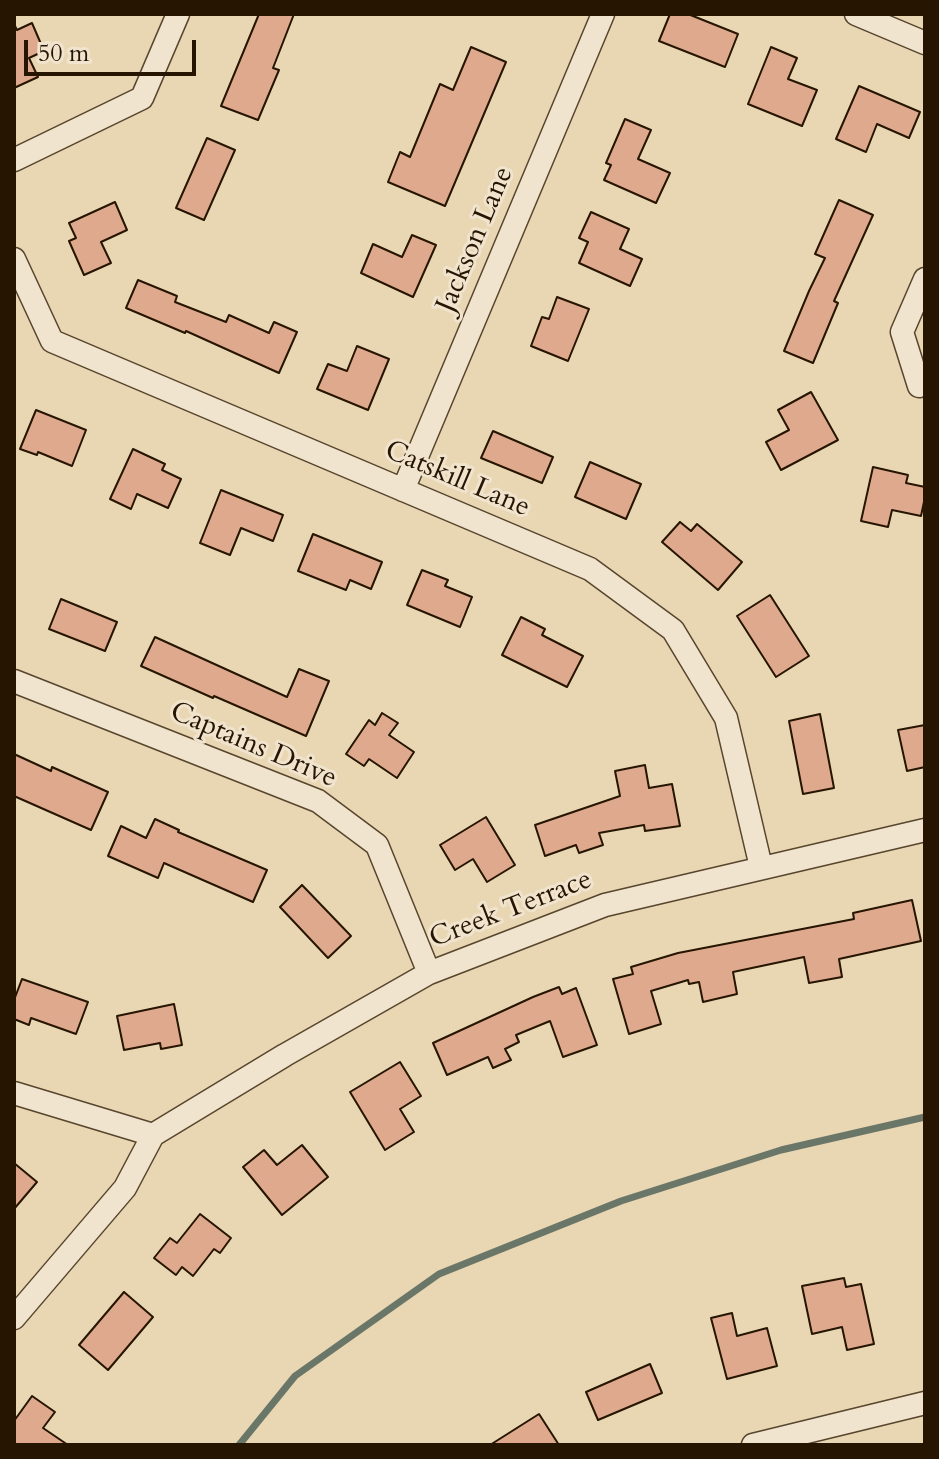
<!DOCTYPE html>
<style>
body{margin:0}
#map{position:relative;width:939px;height:1459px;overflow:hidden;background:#e9d6b3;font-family:Cardo,serif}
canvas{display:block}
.frame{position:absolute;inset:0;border:16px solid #261500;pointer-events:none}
.scale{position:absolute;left:24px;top:40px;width:172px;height:36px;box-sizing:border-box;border:4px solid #261500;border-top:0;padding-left:10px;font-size:24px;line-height:28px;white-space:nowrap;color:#261500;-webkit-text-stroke:6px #f1e4ce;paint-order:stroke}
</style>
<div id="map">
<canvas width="939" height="1459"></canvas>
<div class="frame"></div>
<div class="scale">50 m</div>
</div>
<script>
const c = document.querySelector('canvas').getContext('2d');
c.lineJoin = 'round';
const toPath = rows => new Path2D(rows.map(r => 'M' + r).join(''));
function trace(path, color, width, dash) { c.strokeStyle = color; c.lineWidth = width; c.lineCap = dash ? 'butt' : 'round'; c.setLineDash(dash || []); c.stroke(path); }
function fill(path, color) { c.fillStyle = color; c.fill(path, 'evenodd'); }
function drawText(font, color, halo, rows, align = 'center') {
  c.font = font + ' Cardo,serif'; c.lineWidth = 6; c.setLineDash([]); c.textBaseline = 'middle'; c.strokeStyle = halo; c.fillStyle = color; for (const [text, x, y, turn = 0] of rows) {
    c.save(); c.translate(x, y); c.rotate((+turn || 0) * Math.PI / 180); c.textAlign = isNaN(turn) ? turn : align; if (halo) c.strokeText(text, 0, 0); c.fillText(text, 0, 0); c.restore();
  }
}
const stream = toPath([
 [239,1445,295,1376,439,1274,621,1201,781,1150,925,1117]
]);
const building = toPath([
 [259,14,294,14,273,68,279,70,258,120,221,106,259,14],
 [670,14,688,14,738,34,725,67,659,41,670,14],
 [32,23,44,51,29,58,38,77,14,88,14,24,17,30,32,23],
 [471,47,506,62,445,206,388,182,400,152,410,157,440,84,453,90,471,47],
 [771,47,797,58,788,79,817,90,802,126,748,104,771,47],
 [859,86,920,112,909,138,877,124,866,152,836,139,859,86],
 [625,119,651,130,638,159,670,173,656,203,604,180,611,165,606,163,625,119],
 [207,138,235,150,204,220,176,208,207,138],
 [839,200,873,215,834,301,838,303,813,363,784,351,809,291,825,258,815,254,839,200],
 [115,202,127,230,101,242,111,263,84,275,69,241,76,238,69,223,115,202],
 [591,212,629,229,620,249,642,259,630,286,579,263,588,242,579,238,591,212],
 [412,235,436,245,413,297,361,273,373,244,402,257,412,235],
 [138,280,177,296,175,302,226,322,229,315,269,333,274,322,297,332,279,373,186,331,185,333,126,308,138,280],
 [557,297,589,309,568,361,531,346,542,317,549,319,557,297],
 [357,346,389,359,368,410,317,389,328,364,347,371,357,346],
 [811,392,838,440,781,470,766,442,789,430,778,410,811,392],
 [36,410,86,430,72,466,38,452,37,455,20,449,36,410],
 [493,431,553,457,542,483,481,458,493,431],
 [133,449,165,464,162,470,181,479,168,508,137,494,131,509,110,499,133,449],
 [590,462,641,484,626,519,575,497,590,462],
 [873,467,908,475,906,483,925,487,925,497,921,516,892,510,888,527,861,521,873,467],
 [221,490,283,515,273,541,241,528,230,555,200,543,221,490],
 [680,522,691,531,697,524,742,562,718,590,662,542,680,522],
 [313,534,382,562,371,589,350,580,346,590,298,571,313,534],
 [422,570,448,580,445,586,472,597,460,627,407,605,422,570],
 [770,595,809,656,776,677,737,616,770,595],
 [61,599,117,622,105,651,49,629,61,599],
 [521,617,545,629,542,635,583,656,567,687,502,655,521,617],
 [155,637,287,697,299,669,329,681,306,736,214,696,213,698,141,666,155,637],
 [382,713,398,723,389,735,414,752,397,778,369,759,364,766,346,754,369,720,375,725,382,713],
 [820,714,834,788,803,794,789,721,820,714],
 [925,725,925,767,907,771,898,730,925,725],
 [14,754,51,771,52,767,108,792,91,830,14,796,14,754],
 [645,765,649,788,672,784,680,826,645,831,644,825,599,833,603,845,579,853,576,845,545,856,535,825,620,796,615,771,645,765],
 [486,817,515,865,487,882,473,859,455,870,440,845,486,817],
 [155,819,179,830,178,832,267,870,253,902,164,863,158,878,108,856,121,826,146,838,155,819],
 [302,885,351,936,328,958,280,907,302,885],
 [912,900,921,941,839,959,842,977,809,983,804,957,733,972,737,994,703,1002,699,982,689,984,688,980,651,991,661,1024,629,1034,613,979,633,974,631,967,678,953,854,919,853,913,912,900],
 [22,979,88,1002,76,1034,31,1018,29,1025,14,1019,14,1000,22,979],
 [559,987,562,994,576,988,597,1045,563,1057,550,1021,516,1035,519,1042,505,1049,511,1060,493,1068,488,1057,447,1075,433,1043,533,997,559,987],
 [174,1004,182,1045,161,1049,160,1043,124,1050,117,1016,174,1004],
 [400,1062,421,1096,400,1109,414,1132,385,1150,350,1092,400,1062],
 [302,1145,328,1177,282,1215,243,1167,264,1150,277,1165,302,1145],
 [14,1163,37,1182,14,1209,14,1163],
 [200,1214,231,1238,220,1253,214,1249,193,1276,182,1267,176,1275,154,1258,170,1238,177,1243,200,1214],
 [844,1278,846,1287,861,1284,874,1344,847,1350,842,1327,812,1334,802,1286,844,1278],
 [124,1292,153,1317,108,1370,79,1345,124,1292],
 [732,1313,737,1336,767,1328,777,1366,727,1379,711,1318,732,1313],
 [650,1364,662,1393,598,1420,586,1392,650,1364],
 [32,1396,55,1412,43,1428,68,1445,14,1445,14,1421,32,1396],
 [539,1414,559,1445,490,1445,539,1414]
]);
const minor = toPath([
 [856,14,925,43],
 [14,160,142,98,178,14],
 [14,259,52,341,590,569,673,630,726,718,761,867],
 [919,386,902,332,925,279],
 [403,490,603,14],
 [14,681,318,801,377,845,429,973],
 [14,1093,153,1135],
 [153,1135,285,1055,429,973,605,905,925,830],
 [14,1318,125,1188,153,1135],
 [753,1445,925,1403]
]);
const streetNames = [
 ["Jackson Lane",476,240,-67],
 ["Catskill Lane",457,480,23],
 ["Captains Drive",253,746,23],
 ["Creek Terrace",511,910,-21]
];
trace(stream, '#6a7768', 7);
fill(building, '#dfa98e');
trace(building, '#261500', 2);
trace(minor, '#57452d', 25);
trace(minor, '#f1e4ce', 22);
drawText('28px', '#261500', '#f1e4ce', streetNames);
</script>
